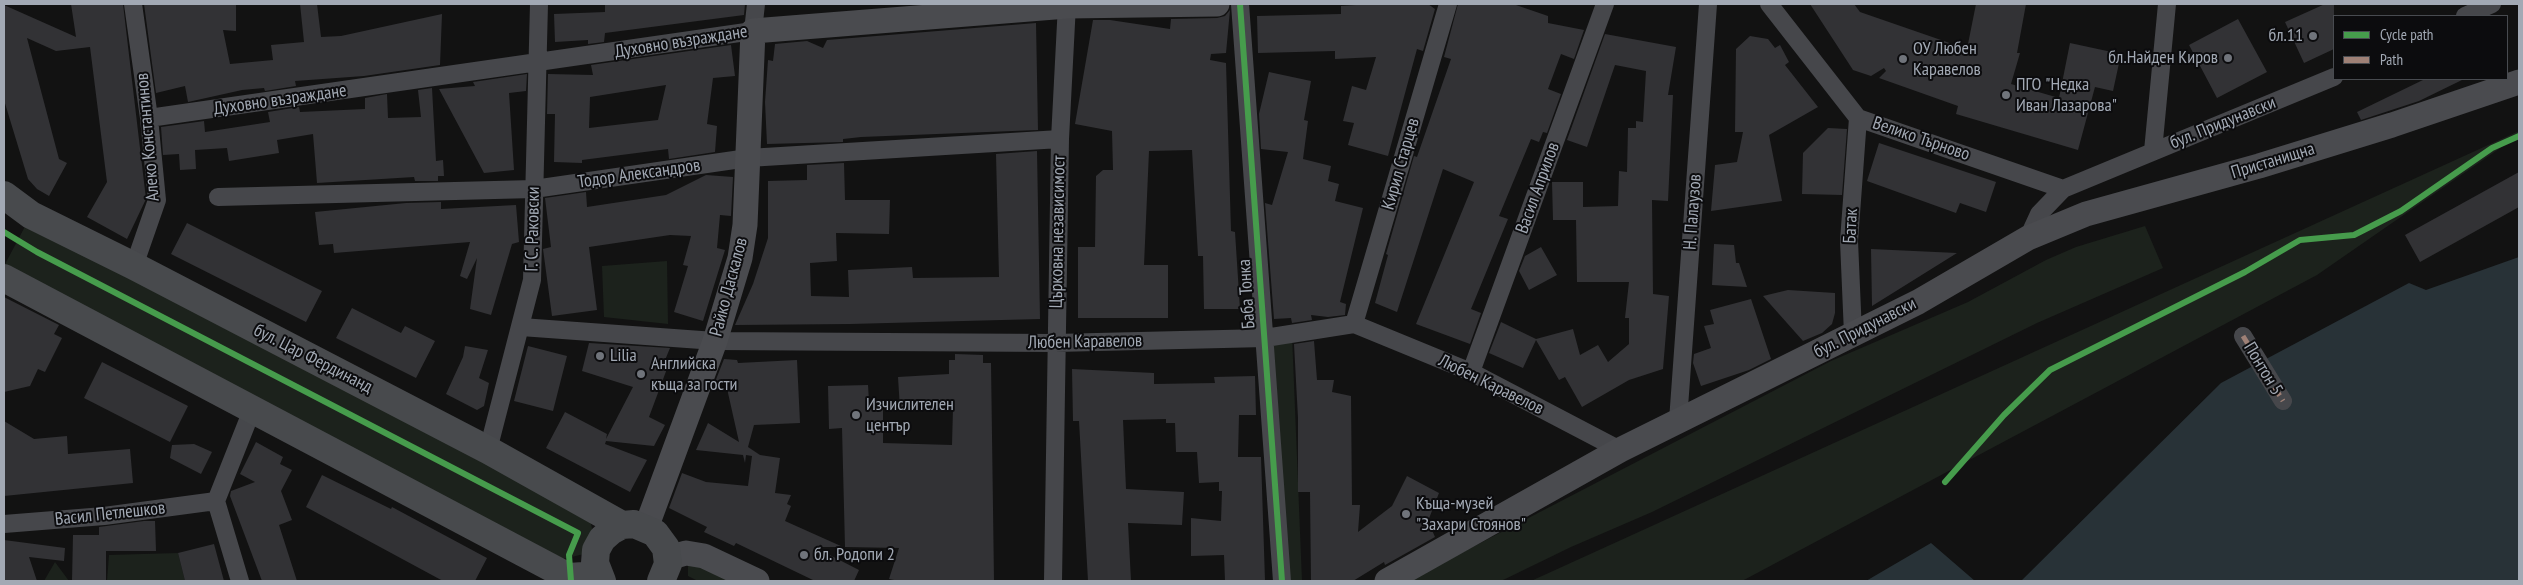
<!DOCTYPE html>
<meta charset="utf-8">
<style>
body{margin:0}
#map{position:relative;width:2523px;height:585px;overflow:hidden;background:#121212;font-family:"PT Sans Narrow",sans-serif}
canvas{display:block}
.frame{position:absolute;inset:0;border:5px solid #a2a9b4;pointer-events:none}
.legend{position:absolute;left:2333px;top:15px;width:175px;height:65px;box-sizing:border-box;background:#0c0c0e;border:1px solid #484b50;margin:0;padding:6px 9px;list-style:none;font-size:15px;color:#a2a9b4}
.legend li{display:flex;align-items:center;gap:10px;height:25px}
.legend b{width:25px;border:1px solid #484b50}
</style>
<div id="map">
<canvas width="2523" height="585"></canvas>
<div class="frame"></div>
<ul class="legend">
<li><b style="height:6px;background:#469c4c"></b>Cycle path</li>
<li><b style="height:6px;background:#9e8076"></b>Path</li>
</ul>
</div>
<script>
const c = document.querySelector('canvas').getContext('2d');
c.lineJoin = 'round';
function fill(path, color) { c.fillStyle = color; c.fill(path, 'evenodd'); }
const toPath = rows => new Path2D(rows.map(r => 'M' + r).join(''));
function trace(path, color, width, dash) { c.strokeStyle = color; c.lineWidth = width; c.lineCap = dash ? 'butt' : 'round'; c.setLineDash(dash || []); c.stroke(path); }
function drawText(font, color, halo, rows, align = 'center') {
  c.font = font + ' "PT Sans Narrow",sans-serif'; c.lineWidth = 4; c.setLineDash([]); c.textBaseline = 'middle'; c.strokeStyle = halo; c.fillStyle = color; for (const [text, x, y, turn = 0] of rows) {
    c.save(); c.translate(x, y); c.rotate((+turn || 0) * Math.PI / 180); c.textAlign = isNaN(turn) ? turn : align; if (halo) c.strokeText(text, 0, 0); c.fillText(text, 0, 0); c.restore();
  }
}
const green = toPath([
 [2519,131,2519,135,2317,275,1742,581,1531,581],
 [29,219,589,515,593,533,584,554,563,559,4,266],
 [2145,226,2163,268,2037,323,1652,512,1571,547,1501,581,1407,581,1831,361,1968,302,2046,260,2076,247],
 [667,261,668,324,604,317,602,266],
 [1292,335,1302,581,1284,581,1255,336],
 [178,553,185,581,107,581,109,555],
 [55,562,69,581,44,581],
 [693,564,737,581,698,581,688,576,688,565]
]);
const water = toPath([
 [2519,257,2519,581,2021,581,2221,383,2409,283,2426,290],
 [1931,543,1975,581,1866,581]
]);
const building = toPath([
 [71,4,123,4,146,199,127,239,87,217,107,182,90,47,56,51,27,38,59,159,67,163,49,196,37,189,28,179,4,100,4,5,76,37],
 [144,4,236,4,236,31,223,30,230,64,273,60,271,45,304,42,300,4,317,4,321,37,341,36,442,14,440,65,364,76,295,81,296,86,265,91,264,88,242,90,188,102,185,86,156,93],
 [605,4,745,4,744,15,605,33,604,42,588,44,588,40,555,42,554,14,605,12],
 [1370,4,1428,4,1435,9,1423,51,1417,49,1388,156,1348,145,1354,123,1343,121,1352,86,1366,90,1376,57,1335,59,1335,51,1258,53,1257,16,1341,14,1341,6],
 [1458,4,1513,4,1548,16,1548,23,1584,30,1574,59,1561,54,1548,89,1561,94,1547,133,1543,132,1539,142,1531,139,1499,216,1508,219,1471,309,1481,313,1470,344,1416,324,1474,182,1443,169,1397,312,1375,303,1388,255,1386,254,1414,156,1417,157,1451,59,1444,57],
 [1810,4,1854,4,1860,12,1967,49,1976,4,2026,4,2017,53,2020,53,2011,84,2059,98,2070,43,2121,54,2113,91,2095,87,2078,150,1956,114,1958,106,1879,78,1886,71,1884,68,1871,76,1853,70],
 [2325,4,2334,4,2334,49,2304,63,2285,22],
 [1230,10,1226,53,1211,54,1210,60,1226,63,1231,231,1235,232,1240,309,1204,309,1203,256,1198,256,1192,150,1149,151,1144,265,1168,265,1168,318,1078,318,1078,247,1095,247,1096,176,1103,170,1113,170,1112,131,1075,124,1093,20,1110,20,1170,29,1171,19,1217,18,1225,16],
 [2238,19,2267,72,2217,98,2189,45],
 [1036,23,1038,130,861,137,843,139,843,142,767,144,765,102,768,60,773,61,775,44,807,41,823,48,827,40],
 [1605,34,1676,47,1668,95,1673,95,1668,201,1652,200,1653,294,1669,296,1663,369,1629,380,1582,407,1565,377,1559,380,1536,340,1523,368,1489,353,1501,322,1536,339,1573,329,1580,355,1598,345,1608,362,1629,344,1629,318,1625,318,1629,282,1577,282,1576,220,1553,220,1552,182,1583,182,1583,207,1618,206,1619,171,1627,172,1628,128,1636,128,1636,121,1643,122,1646,71,1615,65,1587,147,1567,140],
 [1750,36,1768,39,1775,48,1780,45,1789,62,1785,65,1818,107,1769,135,1782,201,1711,211,1715,165,1737,162,1743,132,1735,132,1736,49],
 [731,45,735,76,713,78,707,124,717,126,715,152,669,159,668,149,582,160,582,163,554,162,555,114,547,114,548,74,593,75,591,65],
 [666,85,658,120,589,128,590,97],
 [1269,72,1311,81,1304,120,1308,121,1303,159,1331,166,1328,181,1339,184,1335,201,1363,208,1340,302,1346,304,1345,315,1328,317,1311,315,1312,320,1292,323,1291,318,1274,319,1265,203,1272,205,1288,152,1261,149,1259,114],
 [527,74,526,91,509,93,514,170,484,173,439,89,475,86,473,82],
 [2425,79,2464,79,2419,101,2361,120,2357,112],
 [432,88,436,161,443,160,444,176,438,176,438,181,415,181,414,177,317,183,313,134,277,140,279,153,229,161,227,148,195,150,196,169,180,170,179,154,163,155,161,127,204,121,205,132,270,122,268,112,299,107,300,112,365,109,365,98,387,94,388,118,421,117,418,90],
 [1828,128,1847,129,1842,195,1802,194,1803,153],
 [1879,143,1996,182,1986,212,1960,203,1956,213,1867,181],
 [1037,151,1040,319,850,324,735,325,753,284,768,238,768,181,807,180,807,165,844,163,845,200,890,200,889,234,836,233,837,261,810,263,811,296,849,297,848,270,912,267,913,278,999,277,996,154],
 [2519,172,2519,207,2420,262,2405,235],
 [706,175,733,177,731,216,720,215,717,248,725,250,703,321,674,312,688,266,683,265,691,236,670,235,589,247,597,310,552,316,543,249,551,247,545,198,586,192,587,207,666,195],
 [441,202,441,209,516,205,519,242,512,244,491,315,470,309,477,258,467,279,460,276,470,242,334,253,333,244,319,245,315,212,406,203],
 [187,223,322,291,306,322,171,254],
 [1714,244,1734,245,1736,263,1739,263,1747,287,1712,285],
 [1541,247,1557,275,1529,290,1519,271,1525,256],
 [1871,249,1957,253,1872,306],
 [1788,290,1835,293,1835,313,1832,324,1822,333,1803,341,1763,296],
 [4,297,59,325,54,334,62,338,45,372,38,369,30,386,4,392],
 [1751,299,1771,359,1749,370,1701,386,1693,363,1694,354,1711,348,1704,326,1714,324,1710,310],
 [352,308,401,333,405,326,435,341,416,378,336,338],
 [1314,341,1317,380,1334,380,1332,392,1351,396,1352,505,1360,505,1358,532,1392,506,1407,476,1439,493,1428,521,1435,537,1385,565,1384,562,1353,581,1311,581,1310,492,1298,492,1298,418,1294,344],
 [589,343,670,348,663,365,668,366,649,417,665,425,654,446,606,441,605,444,647,460,630,492,546,448,565,412,607,434,606,439,633,387,582,371],
 [465,346,488,350,479,378,489,383,484,406,477,410,446,394,463,357],
 [528,346,567,356,553,411,514,401],
 [955,354,983,355,983,363,991,363,994,581,899,581,889,579,899,548,845,547,842,428,829,429,828,386,868,385,869,401,883,401,883,443,952,445,953,408,900,409,898,377,949,374,949,360,955,360],
 [724,359,737,360,738,363,797,360,800,423,754,425,748,447,760,455,780,458,775,493,791,495,787,504,791,506,785,521,843,547,814,547,859,570,854,581,815,581,736,543,734,546,704,532,707,527,669,508,682,473,706,482,748,486,752,456,746,455,745,463,743,455,696,450,708,423,739,442,726,384,715,382],
 [102,362,188,406,170,442,84,398],
 [1072,369,1154,373,1154,384,1215,383,1214,377,1255,376,1256,415,1239,415,1238,457,1261,457,1265,581,1225,581,1224,555,1191,556,1191,518,1221,521,1222,491,1219,491,1219,482,1199,483,1197,452,1176,452,1175,423,1166,423,1166,419,1123,420,1126,489,1184,492,1182,525,1128,523,1131,581,1088,581,1079,421,1073,421],
 [4,421,34,439,67,436,68,454,130,449,133,483,4,496],
 [256,442,283,457,280,464,292,470,281,491,292,520,279,525,297,581,262,581,230,496,231,491,255,482,240,474],
 [194,444,212,452,201,474,170,458,172,445],
 [322,475,391,509,392,507,487,558,475,581,443,581,306,507],
 [144,521,155,521,156,551,106,551,106,581,72,581,73,535,99,535,99,527],
 [4,540,65,548,64,561,29,557,37,581,4,581],
 [214,544,224,581,185,581,178,553]
]);
const street = toPath([
 [133,4,149,118,157,200,134,266],
 [1240,4,1282,581],
 [1769,4,1858,118,2063,189],
 [2465,16,2492,4],
 [149,118,753,31,756,4],
 [2153,151,2167,4],
 [218,197,534,189,748,158,1060,139],
 [2028,238,2039,214,2063,189,2334,77],
 [1354,324,1448,4],
 [521,327,715,341,1055,343,1265,338,1354,324,1471,372,1620,450],
 [1853,334,1849,241,1858,118],
 [2243,336,2283,401],
 [1471,372,1605,4],
 [1678,421,1708,4],
 [488,450,532,280,539,4],
 [4,524,104,516,216,501],
 [240,581,216,501,252,410],
 [1053,581,1060,139,1067,4]
]);
const secondary = toPath([
 [646,528,715,341,740,258,745,225,753,31,1067,6,1217,4],
 [668,558,686,553,704,556,757,581],
 [1387,581,1620,450,1918,302,2028,238,2086,214,2259,166,2392,125,2519,82]
]);
const primary = toPath([
 [4,195,31,215,134,266,488,450,622,525],
 [4,278,569,577,598,575],
 [602,581,595,563,596,550,602,539,611,531,622,525,634,524,655,533,666,548,668,564,661,581]
]);
const quiet = toPath([
 [2243,336,2283,401]
]);
const cycleway = toPath([
 [1240,4,1282,581],
 [4,232,37,252,578,533,569,555,571,581],
 [1945,482,2004,415,2050,370,2245,272,2300,240,2354,235,2401,211,2492,148,2519,136]
]);
const markers = [
 [2313,36,5,"#70747b"],
 [2228,58,5,"#70747b"],
 [1903,59,5,"#70747b"],
 [2006,95,5,"#70747b"],
 [600,356,5,"#70747b"],
 [641,374,5,"#70747b"],
 [856,415,5,"#70747b"],
 [1406,514,5,"#70747b"],
 [804,555,5,"#70747b"]
];
const poiNames = [
 ["бл.11",2303,36,"right"],
 ["ОУ Любен",1913,49],
 ["Каравелов",1913,70],
 ["бл.Найден Киров",2218,58,"right"],
 ["ПГО \"Недка",2016,85],
 ["Иван Лазарова\"",2016,106],
 ["Lilia",610,356],
 ["Aнглийска",651,364],
 ["къща за гости",651,385],
 ["Изчислителен",866,405],
 ["център",866,426],
 ["Къща-музей",1416,504],
 ["\"Захари Стоянов\"",1416,525],
 ["бл. Родопи 2",814,555]
];
const streetNames = [
 ["Духовно възраждане",681,42,-9],
 ["Духовно възраждане",280,100,-8],
 ["бул. Придунавски",2223,123,-22],
 ["Алеко Константинов",148,137,-95],
 ["Велико Търново",1921,139,19],
 ["Пристанищна",2273,161,-17],
 ["Кирил Старцев",1401,164,-74],
 ["Тодор Александров",639,174,-8],
 ["Васил Априлов",1538,188,-70],
 ["Н. Палаузов",1693,212,-86],
 ["Батак",1851,226,-87],
 ["Г. С. Раковски",533,229,-89],
 ["Църковна независимост",1058,232,-89],
 ["Райко Даскалов",729,287,-75],
 ["Баба Тонка",1247,294,-94],
 ["бул. Придунавски",1865,328,-27],
 ["Любен Каравелов",1085,342,-1],
 ["бул. Цар Фердинанд",313,359,27],
 ["Понтон 5",2263,369,59],
 ["Любен Каравелов",1491,385,26],
 ["Васил Петлешков",110,514,-6]
];
fill(green, '#1c221c');
fill(water, '#283237');
fill(building, '#323235');
trace(street, '#46474b', 18);
trace(secondary, '#4a4b4f', 25);
trace(primary, '#484a4d', 28);
trace(quiet, '#9e8076', 5, [10, 5]);
trace(cycleway, '#469c4c', 6);
for (const [x, y, r, color] of markers) { const dot = new Path2D(); dot.arc(x, y, r, 0, 2 * Math.PI); c.fillStyle = color; c.fill(dot); trace(dot, '#0c0c0e', 2); }
drawText('18px', '#a2a9b4', '#0c0c0e', poiNames, 'left');
drawText('18px', '#a2a9b4', '#0c0c0e', streetNames);
</script>
